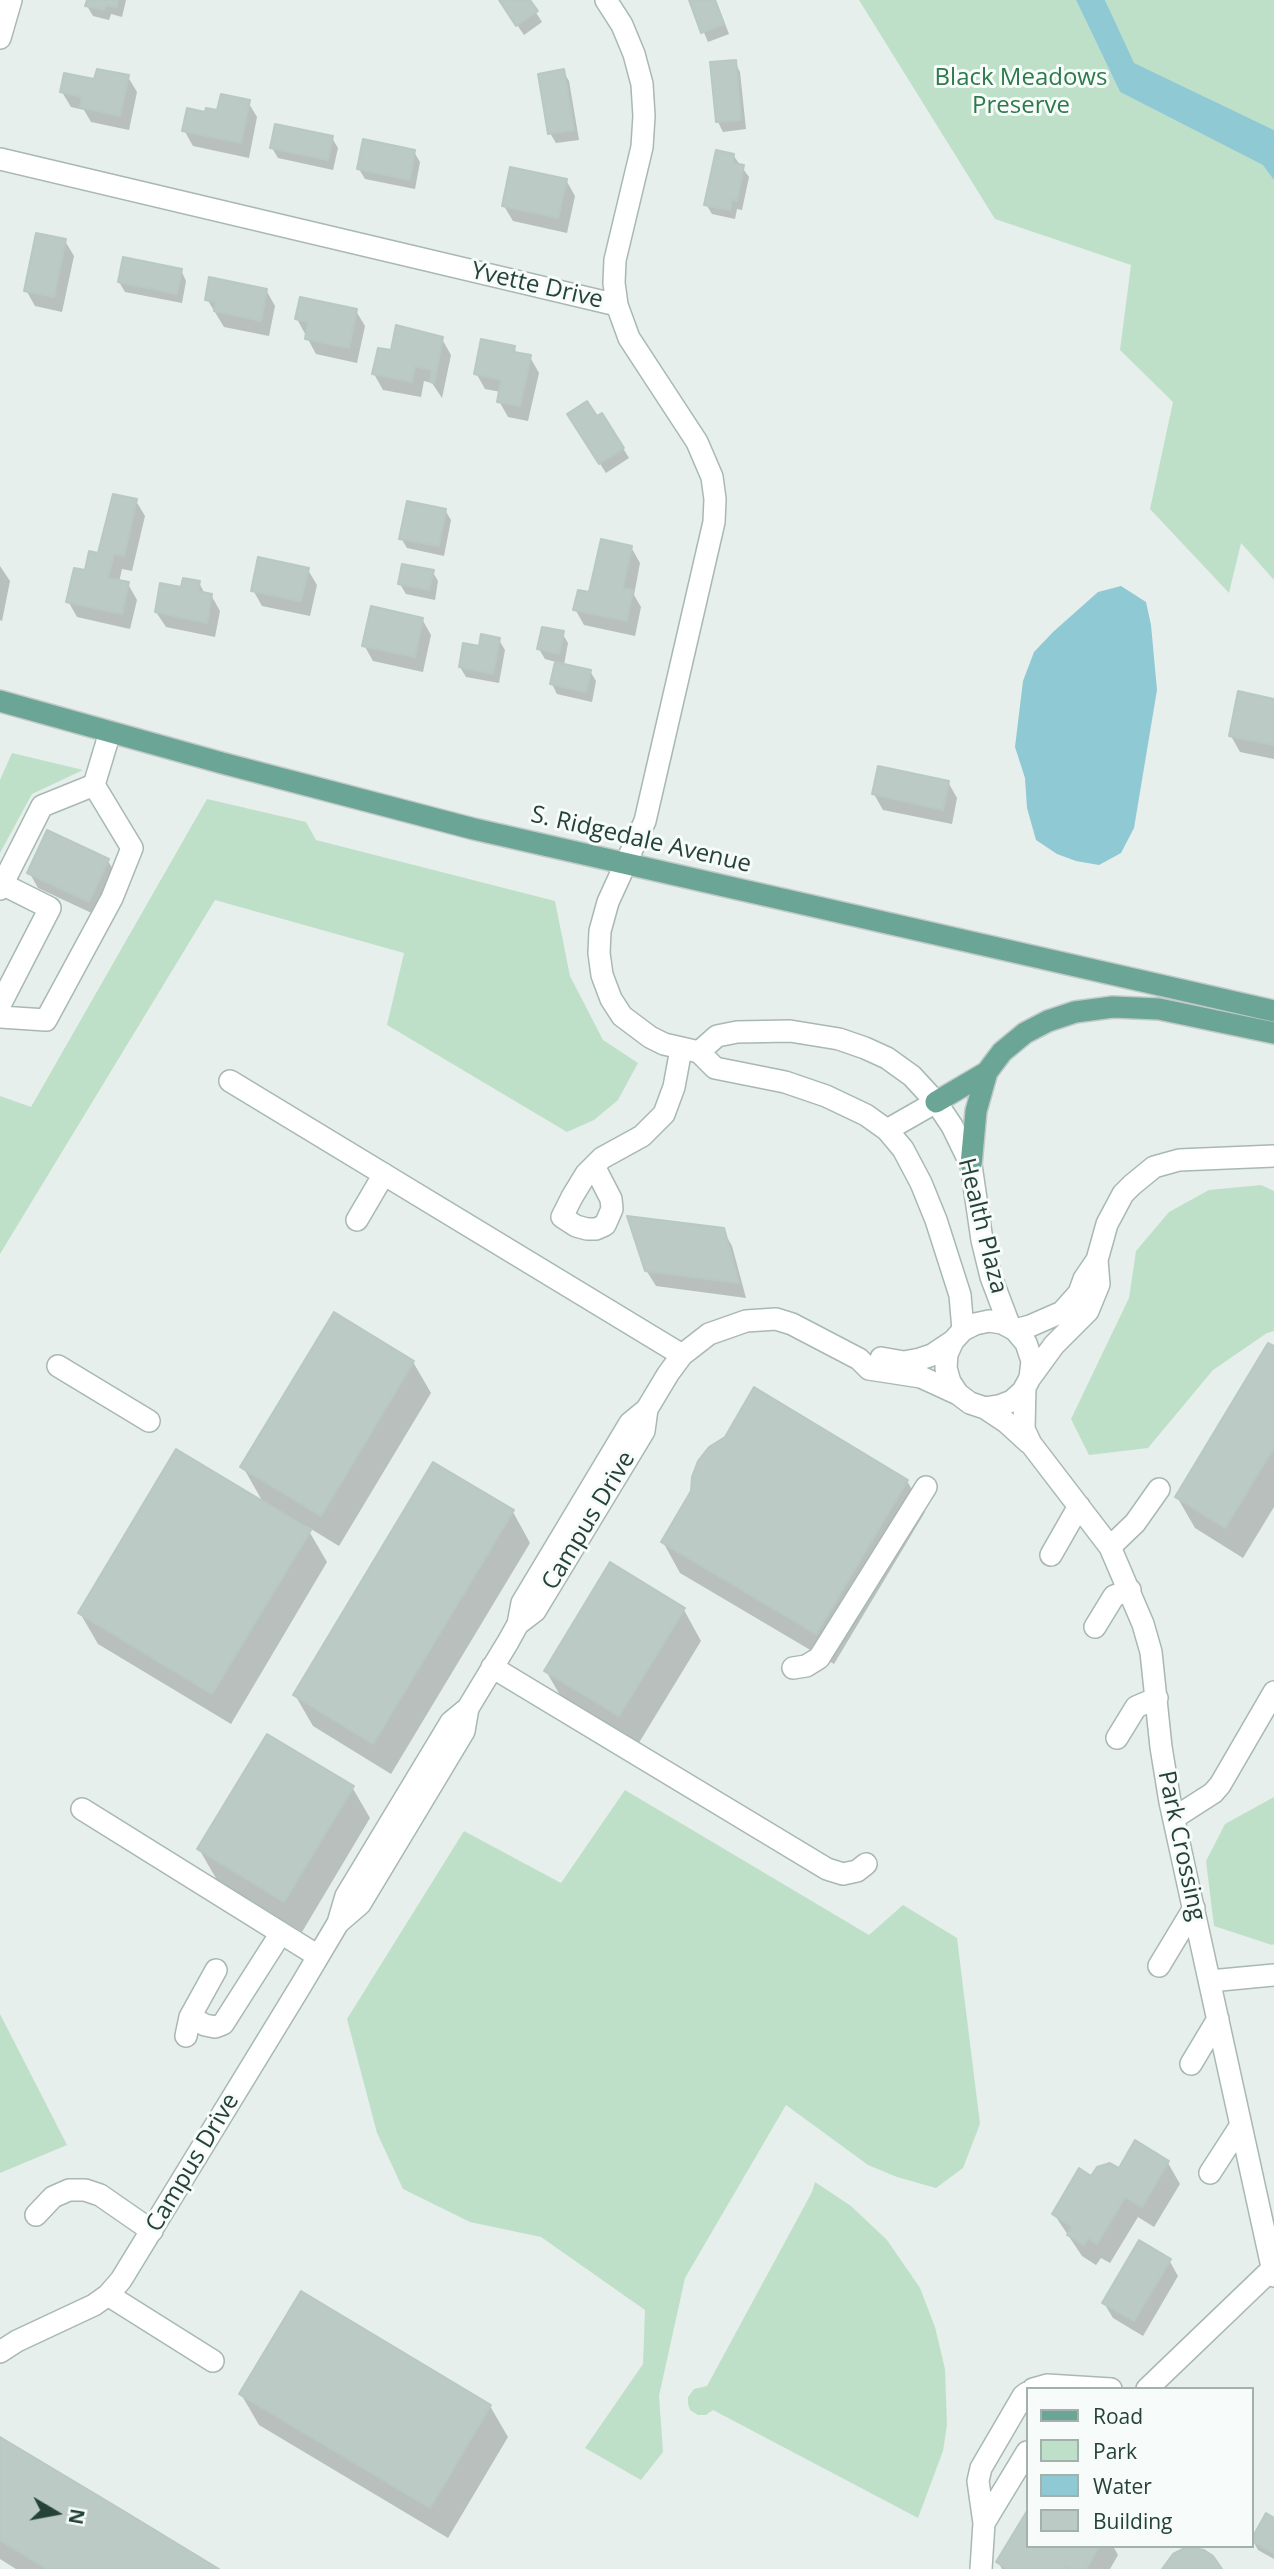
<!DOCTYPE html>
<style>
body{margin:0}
#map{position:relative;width:1274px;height:2569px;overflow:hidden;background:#e6efeb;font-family:"Open Sans",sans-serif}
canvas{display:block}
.legend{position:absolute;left:1026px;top:2387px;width:228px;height:161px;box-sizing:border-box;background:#f7fbf9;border:2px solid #a3b1ad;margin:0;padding:9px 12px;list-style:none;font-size:21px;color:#24423a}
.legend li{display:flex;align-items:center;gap:14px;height:35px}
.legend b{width:35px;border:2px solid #a3b1ad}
.north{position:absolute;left:21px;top:2478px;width:70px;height:70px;-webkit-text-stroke:5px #f7fbf9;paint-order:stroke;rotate:100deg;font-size:19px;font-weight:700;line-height:28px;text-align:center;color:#24423a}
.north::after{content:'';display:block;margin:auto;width:24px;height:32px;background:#24423a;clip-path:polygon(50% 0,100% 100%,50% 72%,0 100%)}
</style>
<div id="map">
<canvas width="1274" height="2569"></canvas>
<ul class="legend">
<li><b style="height:9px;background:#6aa596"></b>Road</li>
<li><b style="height:19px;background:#bfe0c8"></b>Park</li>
<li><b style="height:19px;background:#8ec9d4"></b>Water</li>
<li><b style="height:19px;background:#bbcac4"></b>Building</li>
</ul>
<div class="north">N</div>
</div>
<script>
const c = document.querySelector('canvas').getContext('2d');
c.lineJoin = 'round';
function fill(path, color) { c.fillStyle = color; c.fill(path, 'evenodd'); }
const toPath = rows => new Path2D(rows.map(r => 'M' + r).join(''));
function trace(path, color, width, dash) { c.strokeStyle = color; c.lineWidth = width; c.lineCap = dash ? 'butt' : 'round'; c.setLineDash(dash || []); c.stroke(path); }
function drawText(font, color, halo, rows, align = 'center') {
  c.font = font + ' "Open Sans",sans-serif'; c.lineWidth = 6; c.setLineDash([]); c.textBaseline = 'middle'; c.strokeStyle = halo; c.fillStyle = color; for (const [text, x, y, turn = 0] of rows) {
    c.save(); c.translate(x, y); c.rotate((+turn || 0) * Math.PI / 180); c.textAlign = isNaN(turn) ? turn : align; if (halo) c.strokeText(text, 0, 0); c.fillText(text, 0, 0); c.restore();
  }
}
const green = toPath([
 [859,0,1076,0,1120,92,1264,165,1274,180,1274,580,1241,543,1229,593,1150,509,1173,402,1120,350,1131,265,995,219],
 [1105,0,1274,0,1274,130,1133,63],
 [12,753,83,770,32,794,0,853,0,780],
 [207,799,306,822,316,840,555,901,570,976,603,1040,638,1063,618,1100,594,1120,567,1132,387,1025,404,953,215,900,0,1254,0,1096,31,1107],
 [1261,1185,1274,1191,1274,1331,1267,1333,1213,1370,1148,1448,1089,1455,1071,1419,1129,1298,1136,1251,1169,1212,1209,1190],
 [625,1790,869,1935,903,1905,957,1938,980,2124,963,2168,936,2188,897,2177,868,2165,786,2105,685,2278,659,2396,663,2452,641,2480,585,2448,643,2364,645,2310,541,2237,470,2222,403,2189,377,2133,347,2019,464,1831,561,1883],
 [1274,1797,1274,1944,1272,1945,1214,1926,1206,1861,1225,1824],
 [0,2014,67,2145,0,2173],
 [815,2182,851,2206,887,2240,920,2288,935,2327,945,2369,947,2425,943,2451,918,2518,713,2410,706,2415,698,2415,690,2410,688,2404,688,2397,694,2389,707,2386,812,2192]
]);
const water = toPath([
 [1076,0,1105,0,1134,63,1274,130,1274,180,1263,165,1120,92],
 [1121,586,1146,602,1151,625,1157,690,1134,828,1121,853,1099,865,1076,861,1057,854,1036,840,1027,808,1025,778,1015,747,1023,681,1034,652,1053,632,1098,592]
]);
const shadow = toPath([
 [89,0,126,0,122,17,111,14,109,20,93,16,87,6],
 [500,0,528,0,542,22,524,35],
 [690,0,716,0,729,34,708,42],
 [735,62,740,72,746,129,723,132,718,122],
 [563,71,569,81,579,140,556,143,550,133],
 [128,77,137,92,129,130,91,122,84,110,71,107,62,92,96,82],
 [248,102,257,117,249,158,193,146,184,130,206,114],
 [332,138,338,148,333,170,278,158,272,148],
 [414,152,420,162,415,189,365,179,359,169],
 [733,155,749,177,742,210,737,209,735,219,712,214,706,204],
 [566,180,575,196,567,233,513,221,504,206],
 [65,241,74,256,62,312,35,306,26,290],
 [181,270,186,281,182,303,125,292,119,282],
 [266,290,275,306,269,336,224,327,207,299],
 [356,311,365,326,357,363,316,354,297,319],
 [442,339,451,355,442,398,432,383,424,381,421,397,383,390,374,374,392,352],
 [514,348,517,354,530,357,539,373,528,421,508,417,499,401,501,392,485,389,476,373],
 [575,425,623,448,629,458,606,473],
 [136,501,145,516,132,571,122,569,119,582,128,584,137,600,130,629,77,617,68,601],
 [445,510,451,520,444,556,407,548,401,538],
 [631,547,640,563,634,595,641,607,635,636,584,625,575,609],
 [0,566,10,581,2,621,0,620],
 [308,570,317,585,310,616,262,606,253,590],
 [432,571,438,581,435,600,406,594,400,584],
 [199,583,205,594,211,595,220,611,215,637,166,627,156,612,183,589],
 [422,619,431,635,423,672,373,661,364,645],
 [562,633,568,643,564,665,590,671,596,681,592,702,557,694,552,684,556,662,545,659,539,649],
 [499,640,505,650,499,683,466,677,460,667,480,648],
 [1274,701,1274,759,1240,752,1231,736],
 [948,782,957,798,952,824,883,810,874,794],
 [108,861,117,876,98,916,38,888,29,872],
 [723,1230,732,1246,746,1298,656,1286,646,1270],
 [1274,1348,1274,1507,1243,1558,1195,1528,1177,1497],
 [413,1362,431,1393,339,1546,306,1526,327,1562,231,1724,98,1644,80,1613,264,1504,243,1467],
 [907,1481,925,1512,834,1664,680,1573,663,1542],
 [513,1512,530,1543,391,1774,313,1726,295,1695],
 [684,1610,701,1641,637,1746,564,1702,546,1671],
 [352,1787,370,1818,302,1932,217,1880,199,1849],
 [1136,2143,1168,2163,1180,2184,1154,2227,1138,2217,1110,2263,1101,2258,1096,2265,1082,2256,1054,2214,1092,2178,1119,2171],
 [1169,2260,1178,2276,1143,2336,1113,2318,1104,2303],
 [241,2394,490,2406,508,2437,448,2538,259,2425],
 [0,2439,216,2569,16,2569,0,2559],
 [1027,2514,1027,2546,1113,2546,1118,2555,1110,2569,1002,2569,998,2562],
 [1274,2520,1274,2559,1258,2550,1252,2539]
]);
const building = toPath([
 [87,0,118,0,117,7,106,5,104,10,85,6,87,0],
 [499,0,530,0,538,11,516,26,499,0],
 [689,0,715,0,724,24,701,33,689,0],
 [736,60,741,120,716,122,710,62,736,60],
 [97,69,129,75,120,116,80,107,82,97,60,92,64,73,94,79,97,69],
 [564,69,574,130,548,134,538,74,564,69],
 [221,94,250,100,241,143,182,131,187,108,205,112,206,108,217,110,221,94],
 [275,124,333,136,328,160,270,148,275,124],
 [363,139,415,150,410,180,357,169,363,139],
 [716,150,734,154,733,163,744,165,737,201,732,199,730,210,704,205,716,150],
 [510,167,567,179,558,218,502,206,510,167],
 [36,233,66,239,54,297,24,291,36,233],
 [123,257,182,269,177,294,118,282,123,257],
 [209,277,267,289,261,321,214,311,216,302,205,300,209,277],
 [300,297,357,309,349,348,305,339,308,322,295,319,300,297],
 [396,325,443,337,434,383,430,382,432,370,415,366,412,382,372,374,378,348,391,350,396,325],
 [481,339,515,346,514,352,531,355,520,406,497,402,501,380,474,374,481,339],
 [587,401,597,416,602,413,624,448,599,464,567,414,587,401],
 [113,494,137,499,124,556,114,554,108,578,129,582,122,614,66,602,74,568,85,570,89,551,98,553,113,494],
 [407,501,446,509,439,546,399,539,407,501],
 [601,539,632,546,623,588,633,590,627,621,573,610,578,590,589,592,601,539],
 [258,557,309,568,301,601,251,591,258,557],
 [402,564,434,570,429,590,398,584,402,564],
 [183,578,200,581,198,591,212,594,207,623,155,612,160,583,181,587,183,578],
 [371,606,423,618,415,657,362,646,371,606],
 [542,627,564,631,559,654,537,649,542,627],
 [481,634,500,638,493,674,459,667,463,643,479,646,481,634],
 [555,662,591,670,586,692,550,684,555,662],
 [1238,691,1274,699,1274,745,1229,736,1238,691],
 [878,766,949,781,943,810,872,794,878,766],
 [47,830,109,859,89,902,27,873,47,830],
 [627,1216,724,1228,739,1283,645,1271,627,1216],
 [334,1312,414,1361,321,1516,240,1467,334,1312],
 [1268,1343,1274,1346,1274,1447,1225,1528,1175,1497,1268,1343],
 [754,1387,908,1480,816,1634,661,1542,691,1491,692,1477,698,1461,709,1447,725,1437,754,1387],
 [176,1449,311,1530,212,1694,78,1613,176,1449],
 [433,1462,514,1510,373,1744,293,1695,433,1462],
 [610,1562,685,1608,619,1716,544,1671,610,1562],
 [267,1734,354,1786,284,1902,197,1849,267,1734],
 [1135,2140,1169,2161,1142,2207,1125,2197,1097,2244,1088,2238,1084,2245,1067,2235,1072,2227,1052,2214,1079,2168,1091,2176,1097,2167,1110,2163,1119,2168,1135,2140],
 [1139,2240,1171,2259,1134,2321,1102,2303,1139,2240],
 [301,2291,491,2405,430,2508,239,2394,301,2291],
 [0,2437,122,2510,219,2569,47,2569,0,2540,0,2437],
 [1027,2511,1027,2546,1099,2546,1086,2569,1072,2569,1065,2565,1066,2569,1008,2569,996,2562,1027,2511],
 [1266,2513,1274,2518,1274,2554,1251,2540,1266,2513],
 [1194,2548,1204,2550,1213,2556,1222,2569,1162,2569,1173,2554,1183,2549,1194,2548]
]);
const minor = toPath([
 [606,0,622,25,634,54,642,84,644,116,642,147,615,260,614,283,617,305,629,338,697,442,712,477,715,499,714,522,645,821,608,902,600,931,599,953,602,975,611,999,622,1016,650,1037,664,1044,699,1052,715,1068,785,1082,826,1096,866,1115,887,1130,903,1149,921,1183,936,1220,960,1295,963,1330],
 [0,38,11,0],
 [0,159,617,305],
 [0,889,42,806,94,785],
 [0,1005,50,908,2,884],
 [0,1017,46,1020,112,898,132,848,94,785,110,732],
 [699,1052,717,1036,737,1032,790,1031,839,1039,865,1048,887,1058,912,1076,936,1102,952,1126,971,1165,982,1240,991,1277,1010,1327],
 [230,1081,682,1355],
 [887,1130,936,1102],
 [594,1166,611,1199,612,1209,605,1225,596,1229,587,1229,576,1226,562,1217,572,1197,586,1174,602,1158,642,1136,664,1114,674,1087,681,1049],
 [357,1220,384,1174],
 [1015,1330,1030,1326,1062,1312,1079,1293,1084,1279,1097,1260],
 [881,1358,904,1362,920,1359,932,1355,953,1341],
 [58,1366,149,1421],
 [1030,1378,1054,1345,1088,1311,1099,1284,1097,1260,1107,1224,1123,1194,1132,1185,1154,1167,1179,1160,1274,1156],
 [1025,1387,1024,1429,1031,1444,1110,1547,1143,1624,1151,1652,1161,1747,1170,1802,1274,2276],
 [985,1408,999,1406,1012,1401,1023,1391,1030,1378,1032,1361,1026,1343,1015,1330,1002,1323,989,1321,975,1324,963,1330,953,1341,947,1354,946,1368,950,1382,958,1394,970,1403,985,1408,1006,1422,1029,1443],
 [1110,1547,1135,1523,1159,1489],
 [1051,1555,1079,1506],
 [518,1624,535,1611,644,1431,647,1409,668,1374,682,1355,709,1334,746,1321,776,1319,792,1324,859,1359,869,1369,921,1377,958,1394],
 [1095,1627,1114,1596,1130,1590],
 [492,1667,827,1869,843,1874,857,1871,866,1864],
 [793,1668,806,1666,819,1658,926,1487],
 [1117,1738,1136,1707,1157,1698],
 [82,1809,318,1956],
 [1174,1818,1213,1793,1220,1785,1274,1692],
 [338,1923,360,1904,422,1801,464,1731,468,1708],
 [1159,1966,1194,1908],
 [1210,1981,1274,1975],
 [190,2017,205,2025,215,2027,223,2024,281,1933],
 [186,2036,190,2017,216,1970],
 [1191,2064,1218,2019],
 [1210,2173,1241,2125],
 [36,2215,53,2197,69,2190,85,2190,100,2195,152,2231],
 [108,2295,213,2361],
 [0,2352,17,2341,94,2305,108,2295,121,2280,300,1987,338,1923,346,1896,451,1722,468,1708,508,1642,518,1624,522,1603,630,1423,647,1409],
 [1033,2389,1047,2385,1111,2389],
 [1147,2389,1272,2269],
 [984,2523,1027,2452],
 [981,2569,984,2523,978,2481,981,2468,1023,2396,1027,2393]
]);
const major = toPath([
 [0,701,222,763,474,829,1274,1011],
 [936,1102,987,1072],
 [971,1165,976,1111,987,1072,1002,1052,1025,1033,1048,1021,1075,1012,1113,1007,1159,1009,1274,1033]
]);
const parkNames = [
 ["Black Meadows",1021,78],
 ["Preserve",1021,106]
];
const streetNames = [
 ["Yvette Drive",537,286,13],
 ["S. Ridgedale Avenue",641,840,13],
 ["Health Plaza",982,1226,76],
 ["Campus Drive",589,1521,-59],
 ["Park Crossing",1181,1846,78],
 ["Campus Drive",193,2163,-59]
];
fill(green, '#bfe0c8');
fill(water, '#8ec9d4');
fill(shadow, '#0003');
fill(building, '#bbcac4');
trace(building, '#b8c9c2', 2);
trace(minor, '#a8b8b2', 24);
trace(major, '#c2cac8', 24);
trace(minor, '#fff', 21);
trace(major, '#6aa596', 21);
drawText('24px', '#2d7a4b', '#f7fbf9', parkNames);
drawText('24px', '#24423a', '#f7fbf9', streetNames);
</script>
